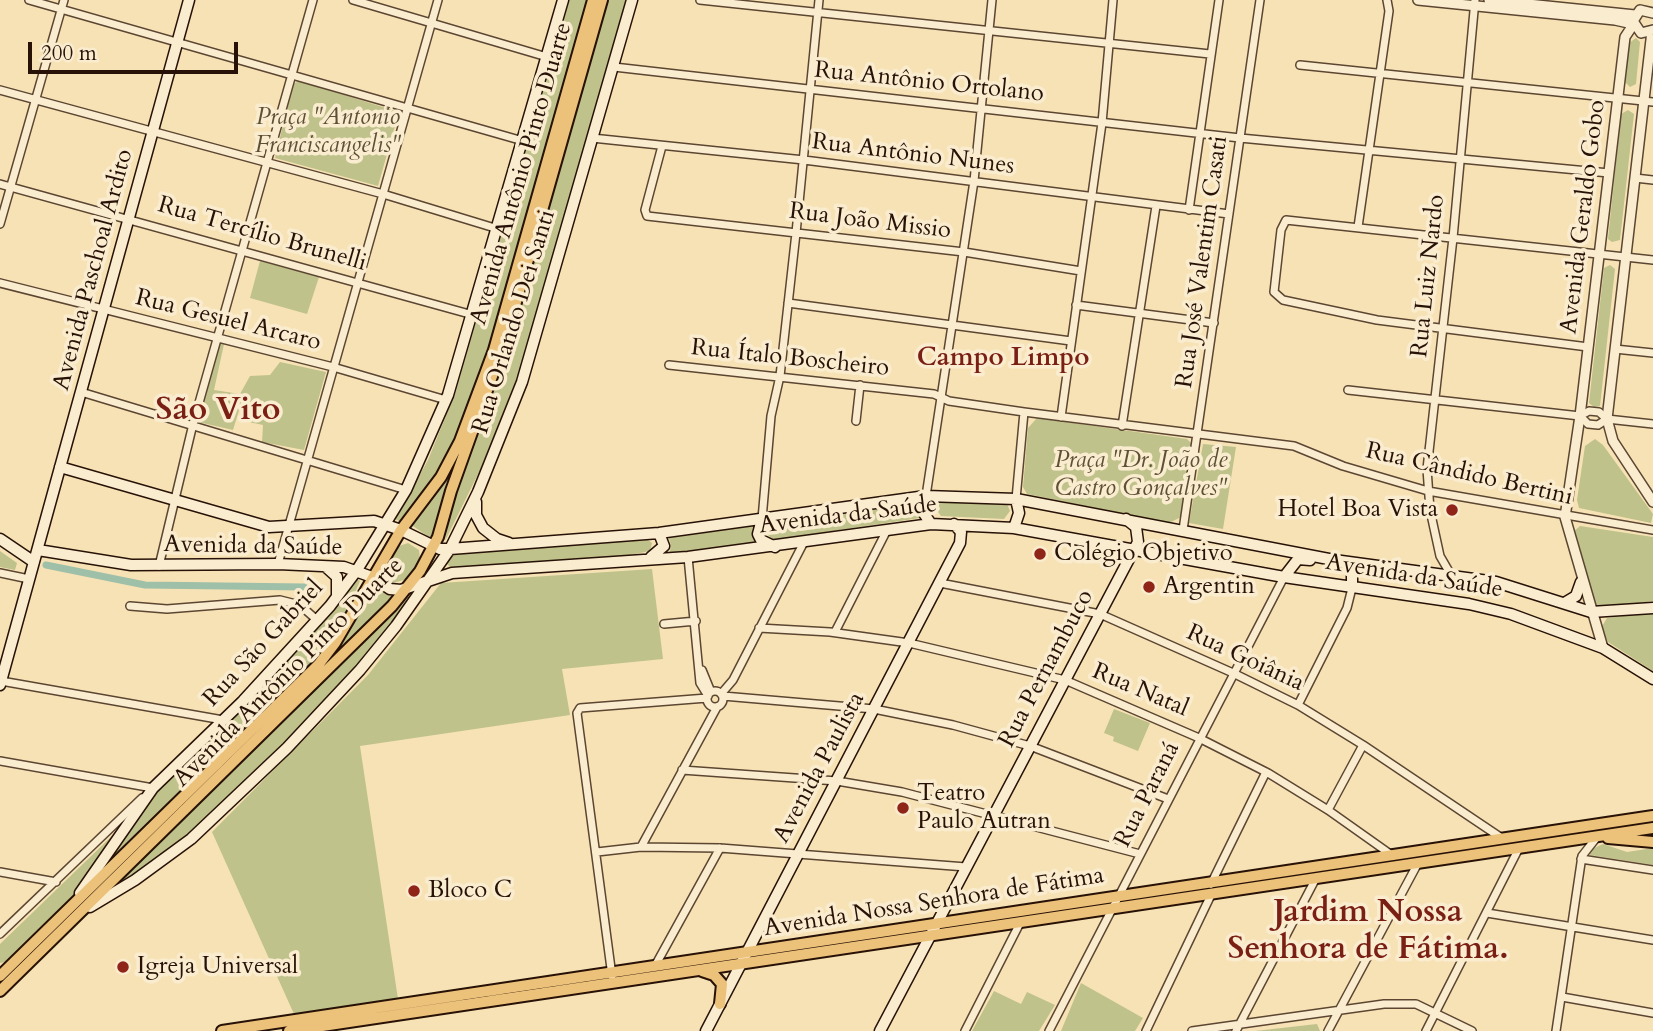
<!DOCTYPE html>
<meta charset="utf-8">
<style>
body{margin:0}
#map{position:relative;width:1653px;height:1031px;overflow:hidden;background:#f7e2b5;font-family:Cardo,serif}
canvas{display:block}
.scale{position:absolute;left:28px;top:42px;width:210px;height:32px;box-sizing:border-box;border:4px solid #281207;border-top:0;padding-left:9px;font-size:21px;line-height:24px;white-space:nowrap;color:#281207;-webkit-text-stroke:5px #faeccf;paint-order:stroke}
</style>
<div id="map">
<canvas width="1653" height="1031"></canvas>
<div class="scale">200 m</div>
</div>
<script>
const c = document.querySelector('canvas').getContext('2d');
c.lineJoin = 'round';
function fill(path, color) { c.fillStyle = color; c.fill(path, 'evenodd'); }
const toPath = rows => new Path2D(rows.map(r => 'M' + r).join(''));
function trace(path, color, width, dash) { c.strokeStyle = color; c.lineWidth = width; c.lineCap = dash ? 'butt' : 'round'; c.setLineDash(dash || []); c.stroke(path); }
function drawText(font, color, halo, rows, align = 'center') {
  c.font = font + ' Cardo,serif'; c.lineWidth = 7; c.setLineDash([]); c.textBaseline = 'middle'; c.strokeStyle = halo; c.fillStyle = color; for (const [text, x, y, turn = 0] of rows) {
    c.save(); c.translate(x, y); c.rotate((+turn || 0) * Math.PI / 180); c.textAlign = isNaN(turn) ? turn : align; if (halo) c.strokeText(text, 0, 0); c.fillText(text, 0, 0); c.restore();
  }
}
const green = toPath([
 [569,0,588,0,490,349,457,440,432,482,399,521,395,519,428,460,456,391],
 [606,0,627,0,523,362,482,466,445,541,455,491,510,337],
 [1636,38,1640,42,1636,84,1630,87,1625,82,1629,43],
 [299,81,399,112,378,186,275,158,293,84],
 [1628,110,1634,114,1620,240,1612,242,1608,239,1621,114],
 [260,261,319,277,307,314,250,298],
 [1610,265,1615,269,1600,406,1594,407,1589,403,1604,268],
 [220,343,224,344,214,390,240,394,250,376,270,375,280,362,326,372,304,450,262,442,263,425,239,420,242,410,264,417,264,413,240,407,233,430,198,422],
 [1037,418,1187,439,1192,444,1181,517,1169,523,1027,494,1023,487,1028,428],
 [1595,439,1603,445,1653,514,1651,523,1579,508,1577,500,1585,446],
 [1203,444,1236,447,1223,529,1189,523],
 [455,462,434,535,429,537,410,524],
 [941,501,987,501,1007,504,1010,511,1004,519,941,516,936,509],
 [919,503,916,509,920,518,772,540,766,532,770,525],
 [753,526,752,535,756,544,669,554,671,546,669,538],
 [1580,526,1653,537,1653,601,1604,609,1593,604,1572,533],
 [648,540,652,543,650,551,630,555,451,568,447,564,453,553],
 [408,543,419,550,420,559,407,579,393,583,386,578,383,568,396,547],
 [0,551,17,563,15,570,0,567],
 [652,569,663,659,562,669,570,715,360,746,398,999,294,1014,212,832,368,675,441,583],
 [357,579,360,581,343,620,317,659,107,867,105,865,158,789,282,667],
 [375,584,393,598,325,664],
 [408,597,410,598,392,624,314,714,188,835,120,885,116,881],
 [1653,612,1653,671,1608,642,1601,628,1607,618],
 [1114,709,1150,723,1138,751,1113,741,1114,737,1104,733],
 [116,832,67,905,6,962,0,963,0,944],
 [1603,844,1627,852,1653,848,1653,865,1590,855,1590,850],
 [1081,983,1143,1018,1135,1031,1061,1031],
 [994,991,1021,1004,1027,992,1055,1005,1039,1031,972,1031],
 [1317,1024,1320,1031,1255,1031]
]);
const canal = toPath([
 [46,565,145,585,304,587]
]);
const minor = toPath([
 [29,0,523,141],
 [353,0,547,57],
 [700,0,1210,54],
 [1300,65,1653,102],
 [614,67,1240,138,1609,173],
 [0,90,383,194,498,229],
 [592,138,804,160,1229,214],
 [662,146,645,210,647,216,964,252,1081,271],
 [1635,178,1653,180],
 [0,184,473,315],
 [1189,210,1219,0],
 [0,224,64,0],
 [1358,227,1389,11,1387,0],
 [0,283,333,367,446,400],
 [788,303,1071,341],
 [1076,305,1214,323],
 [1588,347,1377,320,1283,300,1274,292,1281,230,1286,220,1653,260],
 [1615,349,1653,353],
 [669,365,934,394,949,401,1024,412,1294,446,1343,466,1428,491,1653,530],
 [1348,390,1580,416,1589,411,1599,412,1607,419,1653,424],
 [81,392,406,490],
 [1580,416,1588,424,1598,425,1607,419],
 [1061,417,1102,123,1113,0],
 [856,421,860,385],
 [1122,426,1156,206],
 [926,496,974,181,992,0],
 [1016,499,1024,412],
 [762,519,771,416,780,376,796,233,819,0],
 [1183,530,1260,0],
 [688,557,700,683,708,696],
 [278,564,438,0],
 [159,566,193,424,313,0],
 [0,573,29,579],
 [1451,575,1440,556,1430,510,1427,469,1453,238,1475,0],
 [940,583,1100,614,1233,673,1298,705,1363,745,1503,839],
 [130,606,167,609,280,600,300,605,318,621],
 [664,624,696,621],
 [759,628,830,632,909,643,1065,680,1199,738,1268,773,1328,810,1393,856],
 [835,632,887,530],
 [702,670,711,692],
 [1,681,223,720],
 '707 699a8 8 0 1 1 16 0a8 8 0 1 1-16 0Z',
 [721,694,733,680,804,542],
 [723,696,874,709,953,725,1030,746,1168,799],
 [1298,705,1347,608,1352,588],
 [0,761,153,788],
 [682,770,837,781,902,792,1140,854],
 [1328,810,1363,745],
 [641,847,717,707],
 [597,852,641,847,720,848,966,867],
 [1581,859,1653,870],
 [0,872,56,882],
 [1211,884,1266,772],
 [1487,913,1653,940],
 [0,934,142,798],
 [655,966,720,848],
 [612,976,577,713,580,708,707,698],
 [1562,997,1653,1013],
 [965,1031,1020,923],
 [1049,1031,1284,577],
 [1146,1031,1211,895],
 [1192,1031,1384,1004,1416,1004,1472,1031],
 [1236,1031,1315,880],
 [1328,1031,1418,863],
 [1426,1031,1519,848],
 [1556,1031,1582,856,1597,837]
]);
const tertiary = toPath([
 [1418,0,1615,20,1633,24],
 [1489,0,1635,15],
 [1653,13,1640,10,1633,21,1641,33,1653,30],
 [1652,31,1607,419,1613,441,1653,502],
 [1603,648,1565,517,1580,416,1625,37,1633,25]
]);
const secondary = toPath([
 [60,467,269,527,374,521,401,530,440,549,450,549,659,533,926,496,1016,499,1334,560,1496,582,1591,612,1653,608],
 [926,496,923,512,931,524],
 [476,502,476,515,483,528,497,539,509,543],
 [762,519,758,534,761,540,775,547],
 [1014,528,1019,513,1016,499],
 [0,539,34,562],
 [38,550,131,565,278,564,344,567,372,577,390,589,401,590,452,573,688,557,931,524,1014,528,1284,577,1469,604,1511,614,1603,648,1653,679],
 [651,557,664,546,659,533],
 [1345,562,1352,572,1352,588],
 [326,567,337,577,337,595],
 [1284,577,1298,559,1310,560],
 [1566,602,1576,596,1581,582],
 [0,685,189,0],
 [80,893,153,788,243,701,330,606,357,570,406,490,448,395,563,0],
 [90,907,135,880,191,839,287,748,360,670,396,626,450,549,478,492,522,382,632,0],
 [706,1031,960,543,961,532,954,524],
 [880,1031,1138,542,1136,527,1126,519]
]);
const primary = toPath([
 [1608,838,1653,842],
 [702,971,714,975,722,984,720,1004],
 [0,976,319,664,335,643,401,530,441,477,460,441,494,350,593,0],
 [0,991,392,606,420,571,438,537,451,491,506,337,602,0],
 [222,1031,1653,816],
 [289,1031,1653,828]
]);
const markers = [
 [1452,510,7,"#8f2418"],
 [1040,554,7,"#8f2418"],
 [1149,587,7,"#8f2418"],
 [903,808,7,"#8f2418"],
 [414,891,7,"#8f2418"],
 [123,967,7,"#8f2418"]
];
const streetNames = [
 ["Rua Antônio Ortolano",929,83,6],
 ["Rua Antônio Nunes",913,155,7],
 ["Avenida Antônio Pinto Duarte",522,174,-74],
 ["Avenida Geraldo Gobo",1584,217,-83],
 ["Rua João Missio",870,222,7],
 ["Rua Tercílio Brunelli",262,235,16],
 ["Rua José Valentim Casati",1203,262,-82],
 ["Avenida Paschoal Ardito",94,270,-75],
 ["Rua Luiz Nardo",1429,276,-84],
 ["Rua Gesuel Arcaro",228,321,14],
 ["Rua Orlando Dei Santi",515,322,-73],
 ["Rua Ítalo Boscheiro",790,359,6],
 ["Rua Cândido Bertini",1469,475,13],
 ["Avenida da Saúde",848,516,-7],
 ["Avenida da Saúde",253,547,1],
 ["Avenida da Saúde",1414,577,9],
 ["Rua São Gabriel",264,644,-47],
 ["Rua Goiânia",1245,659,25],
 ["Rua Pernambuco",1047,669,-62],
 ["Avenida Antônio Pinto Duarte",289,673,-45],
 ["Rua Natal",1140,691,23],
 ["Avenida Paulista",820,768,-62],
 ["Rua Paraná",1148,795,-63],
 ["Avenida Nossa Senhora de Fátima",934,903,-9]
];
const parkNames = [
 ["Praça \"Antonio",328,118],
 ["Franciscangelis\"",328,146],
 ["Praça \"Dr. João de",1141,461],
 ["Castro Gonçalves\"",1141,489]
];
const poiNames = [
 ["Hotel Boa Vista",1438,510,"right"],
 ["Colégio Objetivo",1054,554],
 ["Argentin",1163,587],
 ["Teatro",917,794],
 ["Paulo Autran",917,822],
 ["Bloco C",428,891],
 ["Igreja Universal",137,967]
];
const neighbourhoodNames = [
 ["Campo Limpo",1003,359]
];
const districtNames = [
 ["São Vito",218,412],
 ["Jardim Nossa",1368,914],
 ["Senhora de Fátima.",1368,951]
];
fill(green, '#bfc28b');
trace(canal, '#9ebfa8', 7);
trace(minor, '#5c4632', 10);
trace(tertiary, '#5c4632', 12);
trace(secondary, '#281207', 13);
trace(primary, '#281207', 14);
trace(minor, '#faeccf', 7);
trace(tertiary, '#faeccf', 9);
trace(secondary, '#faeccf', 10);
trace(primary, '#ecc17a', 10);
for (const [x, y, r, color] of markers) { const dot = new Path2D(); dot.arc(x, y, r, 0, 2 * Math.PI); c.fillStyle = color; c.fill(dot); trace(dot, '#faeccf', 2.5); }
drawText('24px', '#281207', '#faeccf', streetNames);
drawText('italic 24px', '#5d5035', '#faeccf', parkNames);
drawText('24px', '#281207', '#faeccf', poiNames, 'left');
drawText('bold 26px', '#7a1f14', '#faeccf', neighbourhoodNames);
drawText('bold 32px', '#7a1f14', '#faeccf', districtNames);
</script>
